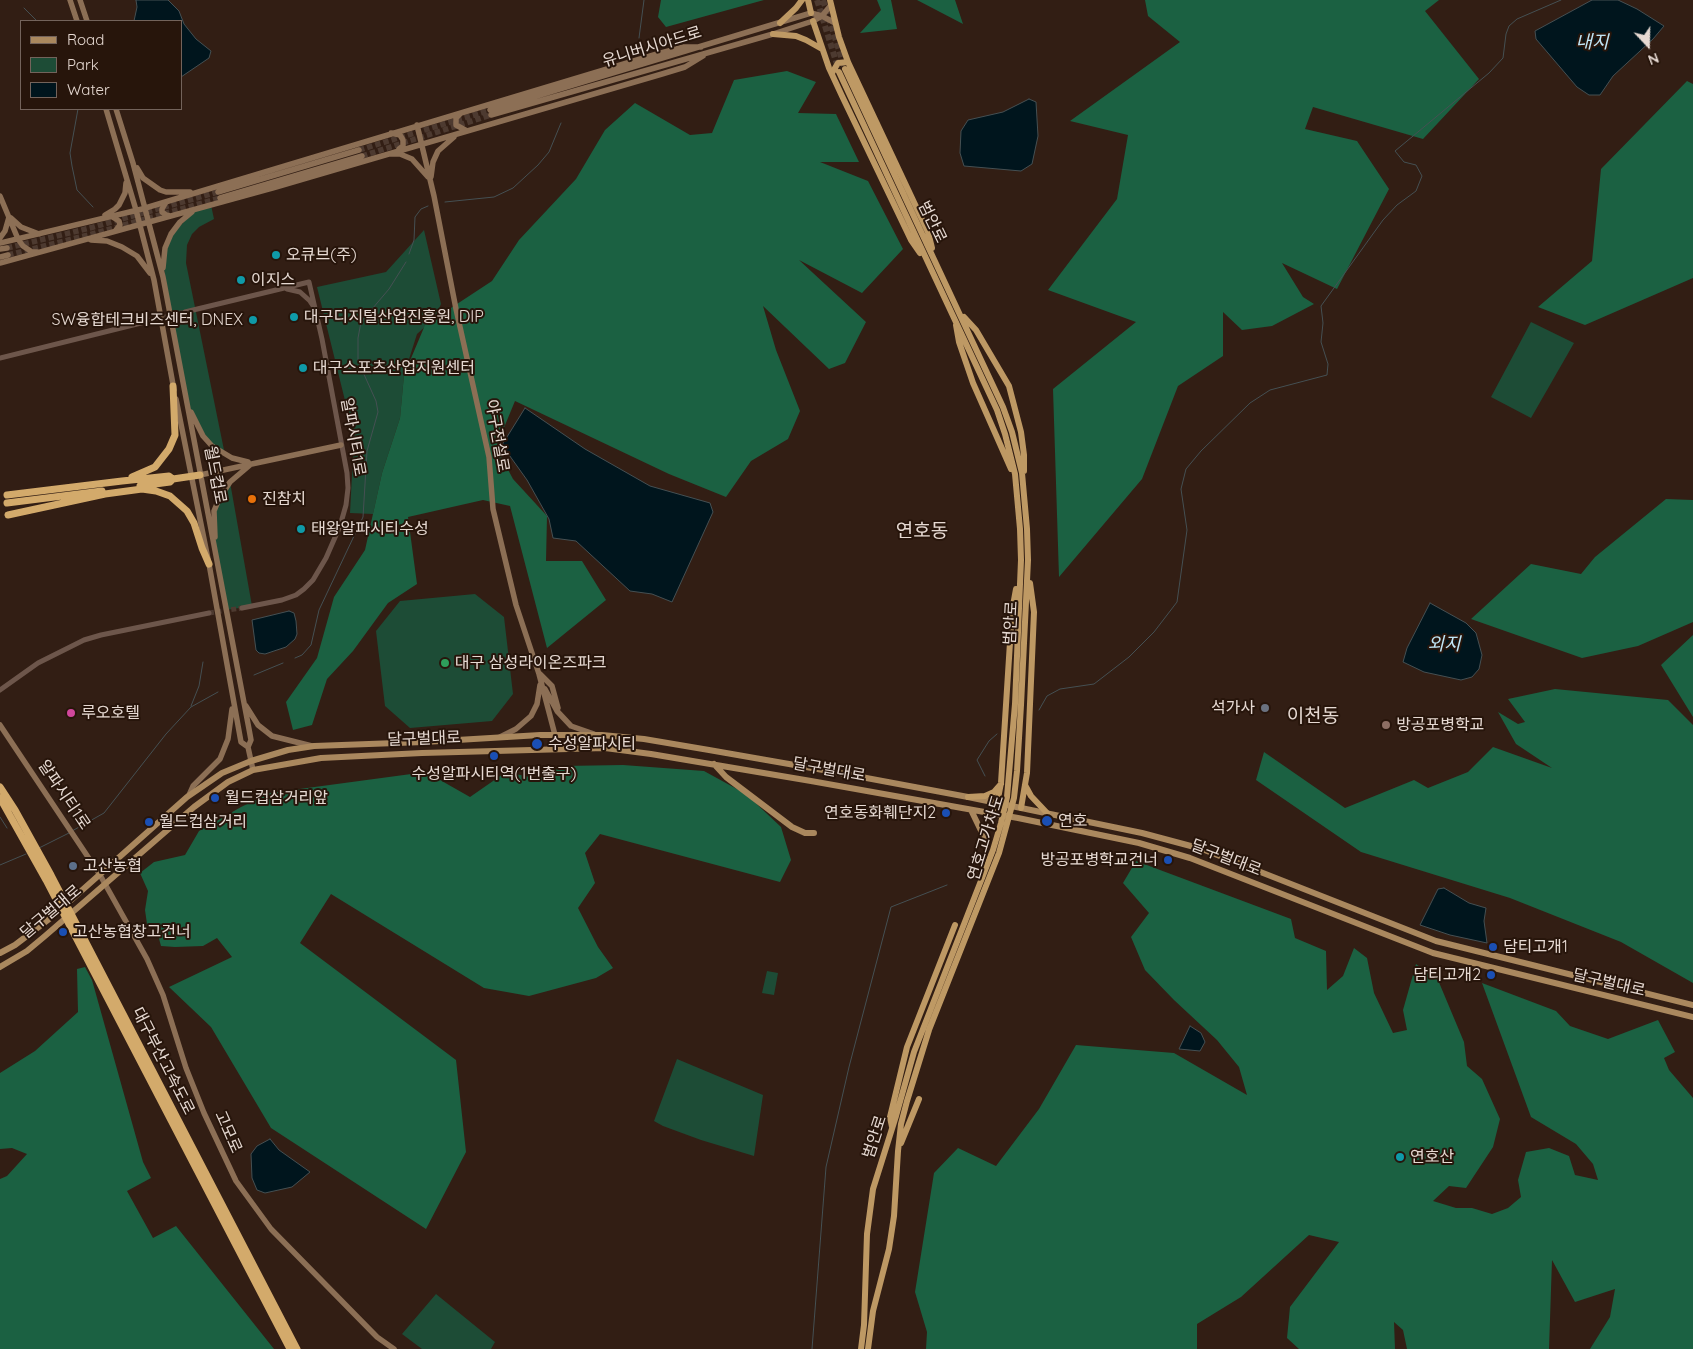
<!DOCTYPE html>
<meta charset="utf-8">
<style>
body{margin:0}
#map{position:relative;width:1693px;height:1349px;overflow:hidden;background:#321e14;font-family:Quicksand,sans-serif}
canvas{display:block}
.legend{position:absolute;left:20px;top:20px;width:162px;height:90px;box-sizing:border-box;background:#27150b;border:1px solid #73635b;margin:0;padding:6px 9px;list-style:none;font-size:15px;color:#e6d9d2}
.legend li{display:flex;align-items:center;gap:10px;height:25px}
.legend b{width:25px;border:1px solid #73635b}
.north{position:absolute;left:1623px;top:20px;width:50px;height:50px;-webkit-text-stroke:4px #27150b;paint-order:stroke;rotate:159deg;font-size:14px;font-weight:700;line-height:20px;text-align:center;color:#e6d9d2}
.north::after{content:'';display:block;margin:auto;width:18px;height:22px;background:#e6d9d2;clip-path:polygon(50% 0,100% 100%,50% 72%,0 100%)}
</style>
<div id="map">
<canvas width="1693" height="1349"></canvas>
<ul class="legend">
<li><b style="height:6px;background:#aa885e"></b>Road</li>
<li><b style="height:14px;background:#1d4c36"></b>Park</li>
<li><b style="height:14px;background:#00151d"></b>Water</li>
</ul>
<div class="north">N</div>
</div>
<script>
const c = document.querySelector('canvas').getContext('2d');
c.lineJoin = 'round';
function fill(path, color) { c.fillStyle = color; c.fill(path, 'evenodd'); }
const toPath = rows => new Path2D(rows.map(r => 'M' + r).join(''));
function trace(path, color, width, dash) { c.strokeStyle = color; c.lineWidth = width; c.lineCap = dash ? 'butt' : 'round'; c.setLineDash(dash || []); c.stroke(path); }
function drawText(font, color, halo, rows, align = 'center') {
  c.font = font + ' Quicksand,"Noto Sans KR",sans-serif'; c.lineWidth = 4; c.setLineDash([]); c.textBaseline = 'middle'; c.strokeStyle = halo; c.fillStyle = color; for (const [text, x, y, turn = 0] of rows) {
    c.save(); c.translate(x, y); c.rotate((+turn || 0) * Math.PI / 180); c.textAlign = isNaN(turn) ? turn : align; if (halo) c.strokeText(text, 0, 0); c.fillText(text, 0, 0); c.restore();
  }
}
const green = toPath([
 [211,205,214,219,199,227,192,234,187,245,186,263,225,455,212,446,188,407,163,264,168,239,194,211],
 [424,230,441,304,435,318,417,334,404,375,400,418,382,473,373,514,350,513,354,437,317,287,386,272],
 [1531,322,1574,343,1531,418,1491,397],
 [230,482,252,606,226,610,216,555,214,511],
 [475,594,504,617,513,694,492,721,410,728,385,706,376,631,400,601],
 [767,971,778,973,774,995,762,993],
 [677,1059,763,1095,754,1156,701,1140,663,1126,654,1121],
 [436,1294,495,1342,491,1349,422,1349,402,1334]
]);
const forest = toPath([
 [661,0,764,0,666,27,658,17],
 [877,0,891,0,897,29,860,33,881,10],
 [917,0,955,0,963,24],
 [1145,0,1439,0,1425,11,1479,79,1423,139,1313,107,1305,129,1357,141,1389,189,1337,289,1282,263,1303,297,1314,304,1272,326,1242,330,1223,312,1223,356,1178,386,1142,479,1059,577,1053,389,1136,322,1048,290,1117,199,1128,135,1070,121,1180,42,1148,16],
 [787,71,816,82,798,113,836,114,859,162,820,162,868,181,903,249,862,293,799,260,866,322,845,363,829,369,763,306,776,350,800,411,788,439,751,461,726,497,669,474,515,401,496,447,513,479,547,516,546,561,582,561,606,600,547,648,510,506,483,500,408,517,417,584,388,603,353,651,327,679,312,725,293,730,286,702,317,658,334,597,365,550,382,473,400,418,404,375,425,325,492,281,519,240,576,179,605,130,635,103,690,135,712,133,734,80],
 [1687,81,1693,84,1693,278,1585,325,1538,307,1592,261,1601,169],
 [1666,499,1693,500,1693,622,1638,646,1582,658,1471,619,1531,564,1581,574,1595,557],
 [1693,635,1693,717,1661,665],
 [1555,689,1668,700,1693,725,1693,983,1621,942,1510,898,1361,852,1256,780,1264,752,1345,808,1414,780,1428,788,1468,772,1493,747,1552,768,1516,744,1498,712,1518,724,1525,722,1508,699],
 [623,765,704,771,746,794,781,827,791,860,780,882,600,834,585,853,595,883,578,908,598,947,613,968,596,978,529,996,484,988,331,894,300,943,456,1060,466,1152,426,1229,271,1128,211,1027,169,987,232,957,217,938,203,946,175,947,161,946,158,935,147,924,145,910,148,891,140,873,154,862,185,855,199,831,241,807,270,793,426,772,470,797,506,772,539,779,563,766],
 [1136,861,1291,919,1295,938,1326,951,1327,990,1343,976,1354,948,1367,958,1374,993,1393,1033,1407,1030,1403,1010,1416,964,1438,980,1464,1042,1467,1066,1482,1079,1500,1119,1493,1147,1466,1188,1449,1186,1433,1201,1456,1208,1472,1208,1492,1214,1508,1208,1521,1197,1518,1180,1526,1152,1549,1148,1569,1156,1575,1175,1598,1180,1593,1164,1576,1144,1531,1117,1482,983,1556,1011,1570,1026,1608,1039,1658,1020,1675,1052,1664,1058,1669,1070,1693,1098,1693,1349,1590,1349,1610,1317,1615,1289,1575,1302,1552,1260,1549,1349,1407,1349,1403,1330,1394,1322,1395,1349,1299,1349,1287,1338,1290,1307,1339,1242,1309,1235,1241,1297,1197,1324,1197,1349,926,1349,927,1332,915,1292,934,1173,958,1148,996,1166,1039,1109,1076,1045,1174,1053,1247,1095,1239,1067,1217,1040,1174,1000,1145,970,1131,937,1149,913,1123,883],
 [85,967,92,980,143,1162,151,1178,127,1191,153,1238,176,1226,274,1349,0,1349,0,1179,7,1176,27,1154,12,1148,0,1149,0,1073,35,1051,78,1012,77,969]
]);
const water = toPath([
 [136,0,168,0,179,11,184,24,196,39,211,51,209,58,181,77,181,21,134,21,137,7,136,0],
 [1592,0,1618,0,1637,9,1664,26,1653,39,1613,76,1600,95,1589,95,1577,87,1536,39,1535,31,1592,0],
 [1029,99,1036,102,1038,136,1032,164,1021,171,964,166,960,153,961,131,968,120,1003,112,1029,99],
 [525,408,585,449,650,486,710,503,713,512,672,602,652,594,630,591,576,541,553,538,549,519,527,480,502,445,525,408],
 [1430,603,1466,623,1476,633,1482,655,1479,669,1472,677,1461,680,1424,672,1403,662,1407,648,1430,603],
 [289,611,294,613,296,621,297,634,295,639,286,647,265,654,259,653,256,650,252,620,289,611],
 [1444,888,1469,903,1486,908,1484,921,1487,943,1450,935,1420,925,1438,889,1444,888],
 [1190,1026,1201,1033,1205,1042,1200,1051,1179,1049,1190,1026],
 [270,1139,279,1150,310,1172,292,1187,265,1193,257,1190,252,1178,251,1154,257,1146,270,1139]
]);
const stream = toPath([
 [24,8,37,21],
 [639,38,644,0],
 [78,109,70,153,72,166,77,190,93,207],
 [445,202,494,197,513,188,538,165,549,152,561,123],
 [409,254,414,240,415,217,421,209,428,206],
 [295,658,302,655,311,645,319,610,363,517,367,451,378,412,376,401,358,361,358,338,361,322,389,289,406,262],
 [254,675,283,663],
 [191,706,199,686,203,662],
 [1039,710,1047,696,1060,689,1094,684,1129,657,1154,632,1177,602,1187,530,1181,489,1186,469,1201,451,1250,403,1270,390,1327,375,1328,364,1321,342,1323,323,1321,306,1383,220,1397,205,1416,191,1422,176,1416,165,1404,162,1395,151,1489,73,1503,58,1506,34,1509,26,1517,19,1561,0],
 [985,776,977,760,989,741,997,734],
 [0,817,7,828],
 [72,831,104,813,166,734,191,707,218,692],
 [39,848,69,833],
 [0,865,26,854],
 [812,1349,826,1167,849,1067,891,907,947,885]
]);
const tertiaryTunnel = toPath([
 [149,321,185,312],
 [209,613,242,608]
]);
const secondaryTunnel = toPath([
 [359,150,490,110],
 [362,156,491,115],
 [7,248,90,228,218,192],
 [8,255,92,234,220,198]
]);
const trunkTunnel = toPath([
 [817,0,838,68],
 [823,0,844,66]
]);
const tertiary = toPath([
 [287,289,300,292,310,301,314,307],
 [185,312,309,282,322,339,347,473,348,488,346,505,340,526,326,558,313,580,304,589,296,595,282,600,242,608],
 [0,358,149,321],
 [0,690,38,663,84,640,101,635,209,613]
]);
const secondary = toPath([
 [70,0,77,21],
 [80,0,87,21],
 [106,109,136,210,154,280,174,390],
 [116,109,133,163,163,277,249,729,251,740,248,747,253,770],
 [490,110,811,13,822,16,835,23],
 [460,114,456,118,456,125,467,131],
 [491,115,773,34,813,21,822,16,831,5],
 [417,125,434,196,456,309,489,457,493,509,516,605,539,674,555,735,555,749],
 [391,133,400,135,403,140,403,146,399,149],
 [391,154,400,154,412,159,428,177],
 [137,168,143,178,160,190,166,192,190,192],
 [431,177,433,162,438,151,454,137],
 [218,192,359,150],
 [0,196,18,239,23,246,32,252,37,252],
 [220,198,362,156],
 [166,202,162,209,162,212,166,215,170,216],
 [105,215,115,209,119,205,125,193,126,183],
 [111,216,119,221,120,225,116,230],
 [11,218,21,227,39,234],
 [0,238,5,231,9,217],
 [91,240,107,241,122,247,137,256,150,273],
 [0,243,142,209,657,54,684,47,701,47],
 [0,249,7,248],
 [0,257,8,255],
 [0,263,276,187,662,74,685,67,703,56],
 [163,268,165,248,171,234,180,222,192,212],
 [176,399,209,564,241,742,248,747],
 [191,412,203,436,212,446,232,458,248,462],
 [200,475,341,445],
 [215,537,214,511,219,499,230,482,250,465],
 [540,674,552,686,558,708],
 [545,689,557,711,571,726,594,734],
 [246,706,258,725,272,736,312,746],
 [0,725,100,875,147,959,163,995,186,1068,204,1113,236,1181,271,1229,377,1337,394,1349],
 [500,737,516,729,531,716,537,704,540,685],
 [189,795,193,786,220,759,228,739,232,709]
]);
const primary = toPath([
 [714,764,726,777,792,827,805,833,814,833],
 [971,810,987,843],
 [0,953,15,945,53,916,187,797,222,773,251,761,288,750,314,746,424,742,540,735,602,735,644,739,709,750,829,771,968,797,1142,833,1202,849,1436,941,1693,1005],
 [0,967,27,951,45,936,194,807,228,782,253,770,321,758,422,753,605,748,651,754,811,781,1018,818,1139,843,1190,858,1433,953,1693,1017]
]);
const trunk = toPath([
 [808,0,811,13],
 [830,0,839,37,848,62,928,232,932,248],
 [813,21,829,68,842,96,911,240,920,253],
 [780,23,796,8,802,0],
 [773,34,796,36,806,40,822,49],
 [845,69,1003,407,1012,432,1022,473,1027,529,1028,560,1021,705,1017,771,1014,798,999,853,929,1030,907,1101,901,1124,898,1151,894,1216,889,1249,873,1311,868,1349],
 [839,72,997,410,1005,434,1015,474,1020,529,1021,560,1015,704,1007,797,1001,823,993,850,914,1052,896,1116,873,1189,867,1234,864,1325,861,1349],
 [832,73,838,63,848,62],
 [964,317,976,330,1009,386,1021,432,1024,455,1024,471],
 [956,325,959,342,973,383,1011,469],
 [1025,785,1031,796,1047,813],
 [968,797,985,796,994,792,1001,784],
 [1021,808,1027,773,1034,612,1030,583],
 [995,814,1001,783,1012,611,1016,589],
 [892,1127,890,1117,907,1047,955,925],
 [901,1143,919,1099]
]);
const motorway = toPath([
 [132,477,155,467,169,449,175,435,173,386],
 [140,486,170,482,173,479,200,475],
 [7,495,122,481,169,476,173,479],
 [7,503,102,491],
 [8,515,105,494,142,489,156,491,170,496,187,511,194,523,202,548,209,564],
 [0,787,15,810,51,875,297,1349],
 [0,798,46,880,290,1349]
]);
const markers = [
 [276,255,5,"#0f9aa8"],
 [241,280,5,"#0f9aa8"],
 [294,317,5,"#0f9aa8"],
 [253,320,5,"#0f9aa8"],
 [303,368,5,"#0f9aa8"],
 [252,499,5,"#e8710a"],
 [301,529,5,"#0f9aa8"],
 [445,663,5,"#2e9e5b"],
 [1265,708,5,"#6b7280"],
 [71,713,5,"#d1479c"],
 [1386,725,5,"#8d6e63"],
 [537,744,6,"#1a4fb4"],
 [494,756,5,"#1a4fb4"],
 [215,798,5,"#1a4fb4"],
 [946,813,5,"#1a4fb4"],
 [1047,821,6,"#1a4fb4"],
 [149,822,5,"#1a4fb4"],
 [1168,860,5,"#1a4fb4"],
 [73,866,5,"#5c6f8a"],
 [63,932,5,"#1a4fb4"],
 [1493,947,5,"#1a4fb4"],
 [1491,975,5,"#1a4fb4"],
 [1400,1157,5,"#0f9aa8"]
];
const streetNames = [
 ["유니버시아드로",652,47,-17],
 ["범안로",932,222,64],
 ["야구전설로",497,436,80],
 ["알파시티1로",353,437,80],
 ["월드컵로",215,475,79],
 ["범안로",1011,623,-87],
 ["달구벌대로",424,739,-2],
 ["달구벌대로",829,770,10],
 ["알파시티1로",64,795,56],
 ["연호고가차도",986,838,-73],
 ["달구벌대로",1226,858,21],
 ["달구벌대로",51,912,-40],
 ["달구벌대로",1609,983,13],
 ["대구부산고속도로",163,1061,63],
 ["고모로",228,1132,66],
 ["범안로",875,1137,-72]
];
const poiNames = [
 ["오큐브(주)",286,255],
 ["이지스",251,280],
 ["대구디지털산업진흥원, DIP",304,317],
 ["SW융합테크비즈센터, DNEX",243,320,"right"],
 ["대구스포츠산업지원센터",313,368],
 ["진참치",262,499],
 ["태왕알파시티수성",311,529],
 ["대구 삼성라이온즈파크",455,663],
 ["석가사",1255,708,"right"],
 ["루오호텔",81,713],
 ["방공포병학교",1396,725],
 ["수성알파시티",548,744],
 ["수성알파시티역(1번출구)",494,774,"center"],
 ["월드컵삼거리앞",225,798],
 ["연호동화훼단지2",936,813,"right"],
 ["연호",1058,821],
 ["월드컵삼거리",159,822],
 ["방공포병학교건너",1158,860,"right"],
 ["고산농협",83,866],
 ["고산농협창고건너",73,932],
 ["담티고개1",1503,947],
 ["담티고개2",1481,975,"right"],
 ["연호산",1410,1157]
];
const waterNames = [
 ["내지",1592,43],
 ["외지",1444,645]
];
const quarterNames = [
 ["연호동",922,531],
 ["이천동",1313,716]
];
fill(green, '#1d4c36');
fill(forest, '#1b6142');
fill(water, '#00151d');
trace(water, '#455053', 1);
trace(stream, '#455053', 1);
trace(tertiaryTunnel, '#4d3a30', 5, [5, 2.5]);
trace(secondaryTunnel, '#4d3a30', 5.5, [5.5, 3]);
trace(trunkTunnel, '#4d3a30', 6, [6, 3]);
trace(tertiary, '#6d564b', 5);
trace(secondary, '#8c6f55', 5.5);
trace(primary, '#aa885e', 6);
trace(trunk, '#be9964', 6);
trace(motorway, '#d3aa6b', 7);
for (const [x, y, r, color] of markers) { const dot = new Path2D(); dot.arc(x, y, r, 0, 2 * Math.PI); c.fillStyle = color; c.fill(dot); trace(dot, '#27150b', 2); }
drawText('16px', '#e6d9d2', '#27150b', streetNames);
drawText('16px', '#e6d9d2', '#27150b', poiNames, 'left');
drawText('italic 18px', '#c0e6f7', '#27150b', waterNames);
drawText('19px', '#e6d9d2', '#27150b', quarterNames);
</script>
